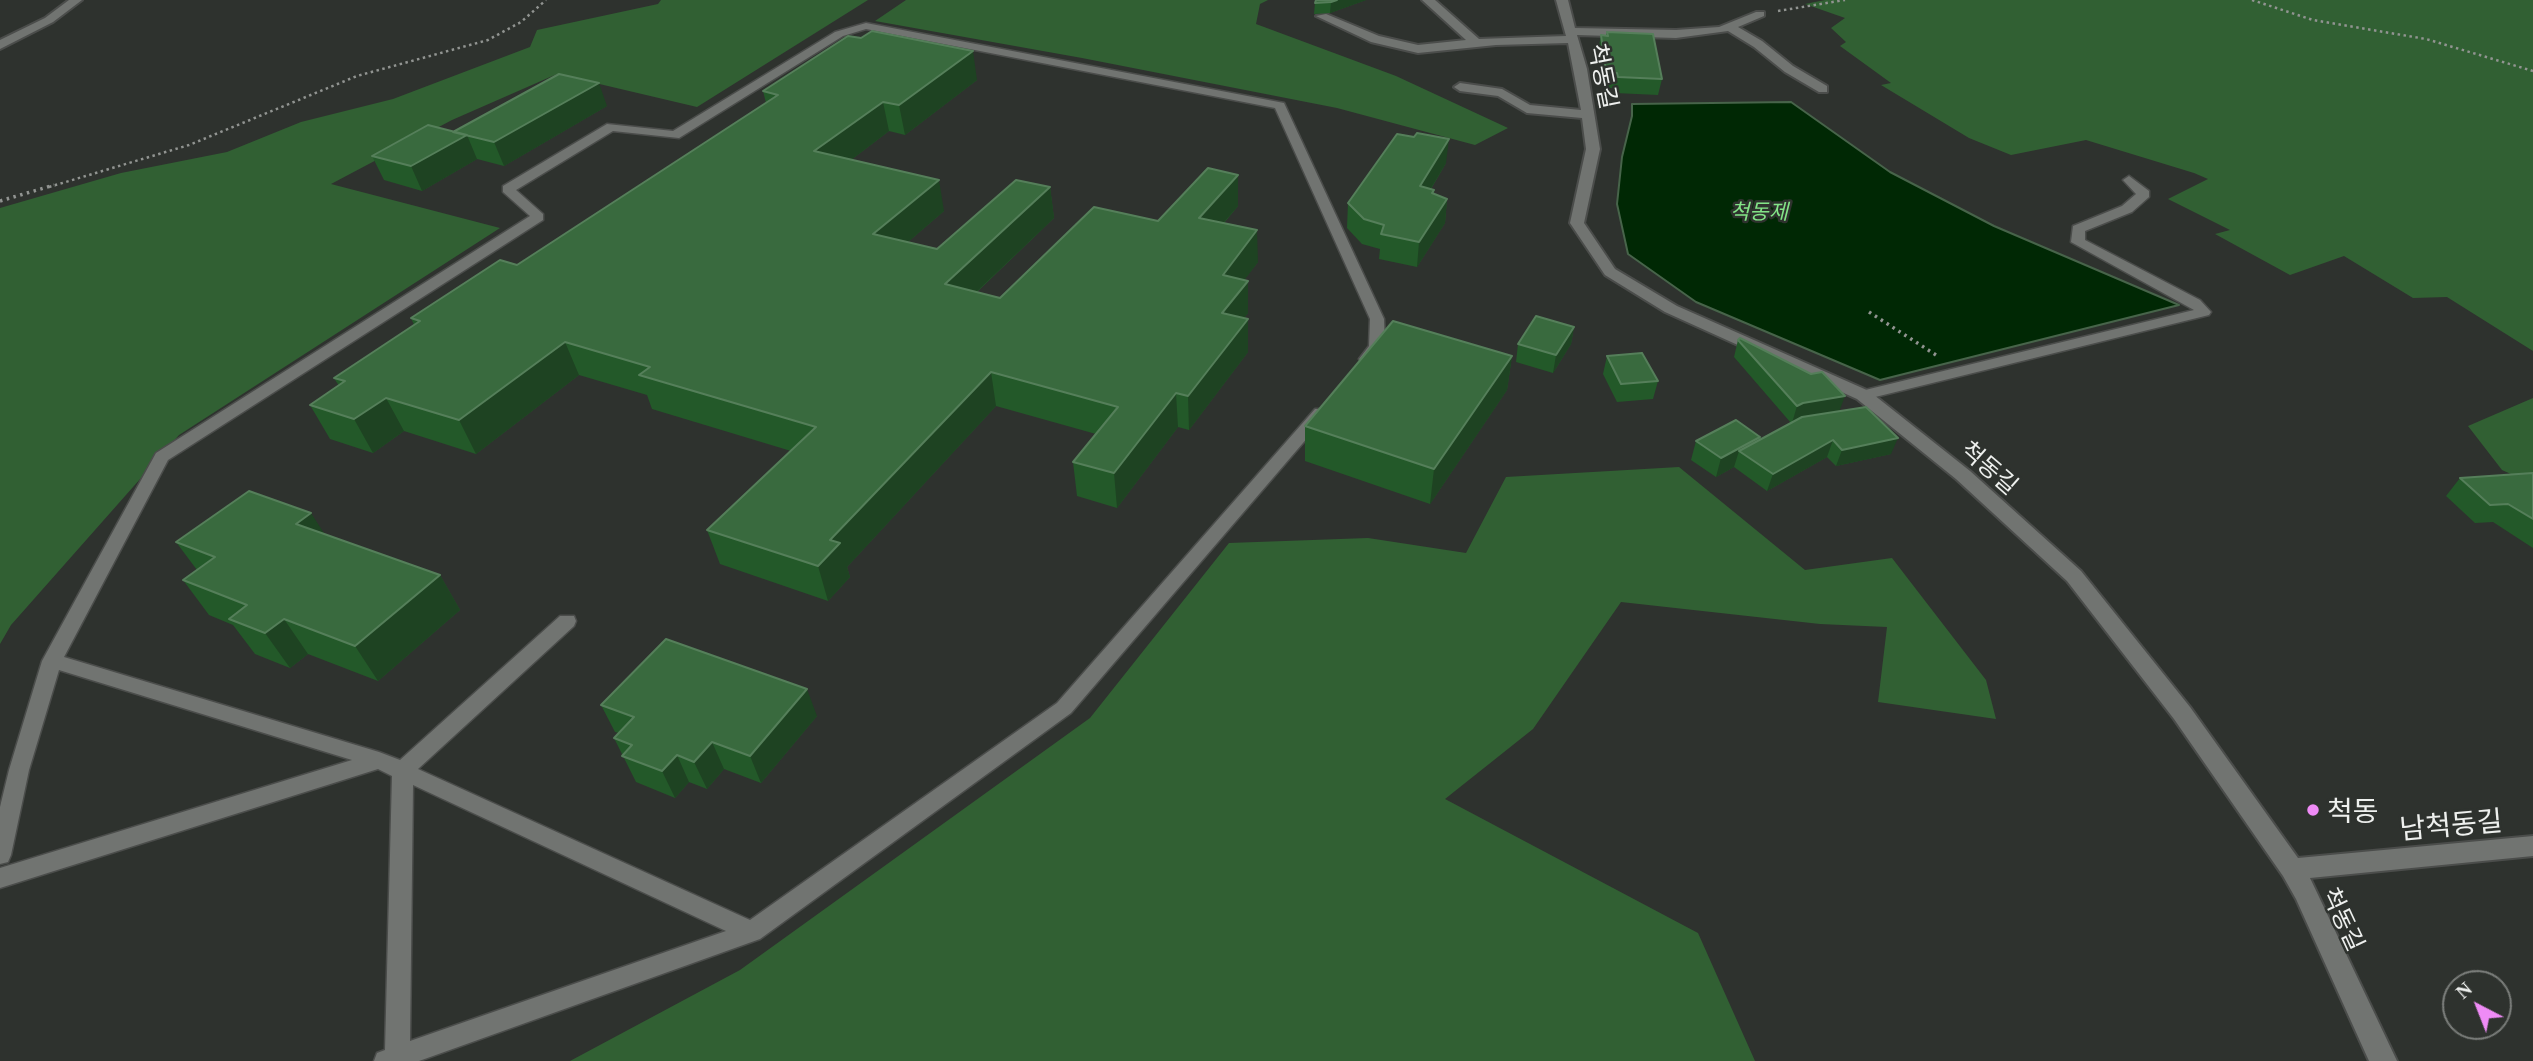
<!DOCTYPE html>
<meta charset="utf-8">
<style>
body{margin:0}
#map{position:relative;width:2533px;height:1061px;overflow:hidden;background:#2e322e;font-family:Georgia,serif}
canvas{display:block}
.north{position:absolute;left:2442px;top:970px;width:70px;height:70px;box-sizing:border-box;background:#2e322e;border:2px solid #7b7e7b;border-radius:50%;rotate:318deg;font-size:19px;font-weight:700;line-height:28px;text-align:center;color:#eef0ee}
.north::after{content:'';display:block;margin:auto;width:24px;height:32px;background:#ef8bf6;clip-path:polygon(50% 0,100% 100%,50% 72%,0 100%)}
</style>
<div id="map">
<canvas width="2533" height="1061"></canvas>
<div class="north">N</div>
</div>
<script>
const c = document.querySelector('canvas').getContext('2d');
c.lineJoin = 'round';
function fill(path, color) { c.fillStyle = color; c.fill(path, 'evenodd'); }
const toPath = rows => new Path2D(rows.map(r => 'M' + r).join(''));
function trace(path, color, width, dash) { c.strokeStyle = color; c.lineWidth = width; c.lineCap = dash ? 'butt' : 'round'; c.setLineDash(dash || []); c.stroke(path); }
function drawText(font, color, halo, rows, align = 'center') {
  c.font = font + ' Georgia,"Noto Sans KR",serif'; c.lineWidth = 5; c.setLineDash([]); c.textBaseline = 'middle'; c.strokeStyle = halo; c.fillStyle = color; for (const [text, x, y, turn = 0] of rows) {
    c.save(); c.translate(x, y); c.rotate((+turn || 0) * Math.PI / 180); c.textAlign = isNaN(turn) ? turn : align; if (halo) c.strokeText(text, 0, 0); c.fillText(text, 0, 0); c.restore();
  }
}
const green = toPath([
 [661,0,868,0,697,107,557,74,452,120,331,184,500,228,179,435,11,625,0,644,0,208,121,173,227,152,301,122,393,99,530,47,537,30,658,4],
 [906,0,1268,0,1260,4,1256,24,1396,76,1508,128,1475,145,1337,108,1082,58,875,21],
 [1825,0,2533,0,2533,351,2447,297,2413,298,2344,256,2290,275,2215,234,2230,230,2168,199,2208,179,2194,173,2086,140,2011,155,1969,138,1881,85,1891,83,1840,46,1846,42,1831,28,1845,18,1805,4],
 [2533,398,2533,484,2502,470,2468,426],
 [1679,467,1805,570,1892,558,1986,680,1996,719,1878,702,1887,627,1820,624,1621,602,1533,729,1445,799,1698,933,1755,1061,570,1061,740,970,1090,718,1229,543,1368,538,1466,553,1506,477]
]);
const water = toPath([
 [1791,102,1890,172,1994,226,2179,305,1880,380,1696,302,1628,254,1617,204,1622,157,1632,116,1632,104,1791,102]
]);
const pathFar1 = toPath([
 [2252,0,2313,20,2426,39,2533,71],
 [1778,11,1845,0],
 [49,187,189,145,357,76,488,40,521,22,546,0]
]);
const path = toPath([
 [0,201,54,185],
 [1869,312,1936,355]
]);
const service = toPath([
 [866,23,1284,103,1384,319,1385,347,1372,362,1362,362,1359,359,1369,346,1370,319,1275,108,866,29,843,36,679,138,613,131,516,190,543,214,543,220,168,460,64,657,379,752,400,760,560,616,574,616,576,621,574,626,418,769,750,920,1057,703,1315,409,1327,409,1329,412,1327,415,1071,713,760,939,419,1061,374,1061,377,1053,385,1050,392,776,378,769,0,888,0,868,352,760,59,670,29,770,11,855,8,862,0,864,0,807,9,770,42,661,156,453,530,216,503,192,503,186,607,124,673,131,835,32,866,23],
 [413,785,726,931,410,1041,413,785],
 [2129,176,2149,191,2149,197,2132,212,2085,231,2085,240,2200,300,2211,312,2209,315,1863,400,1857,398,1855,395,1857,392,2194,310,2071,242,2073,226,2122,206,2136,194,2123,180,2129,176]
]);
const minor = toPath([
 [69,0,82,0,53,22,0,49,0,40,45,18,69,0],
 [1422,0,1435,0,1479,39,1566,36,1556,0,1568,0,1575,28,1676,30,1719,27,1756,12,1764,12,1764,16,1738,27,1762,41,1793,66,1827,86,1827,92,1819,92,1785,72,1754,47,1728,31,1676,38,1577,35,1587,69,1600,149,1584,223,1615,269,1677,306,1869,391,1970,471,2081,571,2190,707,2298,858,2533,836,2533,856,2310,878,2397,1061,2369,1061,2296,899,2283,876,2174,719,2067,581,1956,479,1857,399,1665,312,1605,275,1570,223,1586,149,1582,118,1527,113,1498,96,1460,91,1454,87,1460,83,1502,89,1530,105,1581,110,1568,43,1496,45,1418,53,1371,42,1316,16,1326,14,1379,36,1418,45,1466,40,1422,0]
]);
const wall = toPath([
 [1366,0,1330,13,1314,14,1315,3],
 [1607,32,1662,79,1658,95,1615,93,1615,88,1603,88,1598,51,1601,35,1606,35],
 [977,80,905,135,889,131,851,160,944,211,908,242,937,249,1050,187,1054,218,977,292,1000,298,1158,221,1238,206,1224,223,1258,262,1244,280,1248,313,1244,318,1248,352,1189,430,1178,427,1117,508,1077,496,1073,462,1096,434,996,406,847,567,850,577,828,601,720,564,707,530,791,451,652,409,647,395,579,375,476,454,404,431,373,453,330,439,310,405,339,386,334,378,414,325,411,318,517,265,766,103,763,91],
 [607,106,504,166,477,159,422,191,384,180,372,156,453,132],
 [1446,163,1431,189,1434,190,1434,194,1447,199,1445,223,1417,267,1379,259,1380,249,1362,244,1347,228,1348,203],
 [1574,327,1571,344,1553,373,1516,362,1518,344],
 [1738,340,1839,411,1891,454,1836,466,1827,457,1767,491,1734,467,1716,477,1691,460,1696,441,1760,437,1760,440,1791,423,1734,357],
 [1512,356,1507,390,1430,504,1305,461,1305,426],
 [1607,356,1658,381,1653,399,1617,402,1603,374],
 [2533,473,2533,548,2493,522,2475,523,2446,496,2460,478],
 [326,535,440,575,460,610,378,681,308,654,290,668,255,654,233,625,209,615,183,580,197,570,176,542],
 [601,705,817,716,761,783,724,769,707,789,689,782,675,798,636,782,614,738,619,733,615,732]
]);
const shadedWall = toPath([
 [1337,0,1366,0,1330,13,1331,2],
 [973,51,977,80,905,135,899,105],
 [599,83,607,106,504,166,494,142],
 [883,102,889,131,822,182,814,151],
 [467,135,477,159,422,191,411,166],
 [1449,139,1446,163,1418,210,1420,186],
 [1238,175,1238,206,1200,250,1199,218],
 [939,180,944,211,880,266,873,234],
 [1050,187,1054,218,951,316,945,284],
 [1447,199,1445,223,1417,267,1419,242],
 [1257,230,1258,262,1224,307,1223,275],
 [1248,281,1248,313,1223,346,1222,313],
 [1248,319,1248,352,1189,430,1188,396],
 [1574,327,1571,344,1553,373,1556,355],
 [565,342,579,375,476,454,459,420],
 [1512,356,1507,390,1430,504,1434,469],
 [991,372,996,406,847,567,850,577,828,601,818,566,830,540],
 [1176,393,1178,427,1117,508,1114,473],
 [1845,396,1839,412,1792,423,1797,406,1803,403],
 [386,398,404,431,373,453,354,419],
 [1760,437,1755,455,1739,451,1734,467,1716,477,1721,458],
 [1898,438,1891,454,1836,466,1842,450],
 [1833,440,1827,457,1767,491,1773,474],
 [311,513,333,547,296,524],
 [440,575,460,610,378,681,355,646],
 [284,619,308,654,290,668,265,633],
 [807,689,817,716,761,783,750,756],
 [712,742,724,769,707,789,694,762],
 [677,755,689,782,675,798,662,771]
]);
const building = toPath([
 [1316,0,1337,0,1331,2,1315,3,1316,0],
 [872,31,973,51,899,105,883,102,814,151,939,180,873,234,937,249,1016,180,1050,187,945,284,1000,298,1094,207,1158,221,1208,168,1238,175,1199,218,1257,230,1223,275,1248,281,1222,313,1248,319,1188,396,1176,393,1114,473,1073,462,1118,407,991,372,830,540,840,543,818,566,707,530,816,427,639,375,650,367,565,342,459,420,386,398,354,419,310,405,345,381,334,378,420,321,411,318,500,260,517,265,778,95,763,91,848,36,861,38,872,31],
 [1607,32,1653,34,1662,79,1618,77,1617,73,1606,72,1601,35,1608,36,1607,32],
 [559,74,599,83,494,142,453,132,559,74],
 [428,125,467,135,411,166,372,156,428,125],
 [1417,133,1449,139,1420,186,1434,190,1432,193,1447,199,1419,242,1381,234,1384,225,1364,219,1348,203,1397,134,1414,137,1417,133],
 [1536,316,1574,327,1556,355,1518,344,1536,316],
 [1393,321,1512,356,1434,469,1305,426,1393,321],
 [1740,338,1811,374,1822,372,1845,396,1803,403,1797,406,1738,340,1740,338],
 [1642,353,1658,381,1621,384,1607,356,1642,353],
 [1866,407,1898,438,1842,450,1833,440,1773,474,1739,451,1802,417,1866,407],
 [1736,420,1760,437,1721,458,1696,441,1736,420],
 [2533,473,2533,519,2508,504,2490,505,2460,478,2533,473],
 [249,491,311,513,296,524,440,575,355,646,284,619,265,633,229,619,247,605,183,580,215,557,176,542,249,491],
 [666,639,807,689,750,756,712,742,694,762,677,755,662,771,622,756,632,745,614,738,634,717,601,705,666,639]
]);
const markers = [
 [2313,810,7,"#ef8bf6"]
];
const farWaternames = [
 ["척동제",1759,211]
];
const streetNames = [
 ["척동길",1604,76,79],
 ["척동길",1990,467,41],
 ["척동길",2344,919,65]
];
const nearPoinames = [
 ["척동",2327,810]
];
const nearStreetnames = [
 ["남척동길",2451,824,-5]
];
fill(green, '#316033');
fill(water, '#002804');
trace(water, '#47644a', 2);
trace(service, '#4b4d4b', 3);
trace(minor, '#4b4d4b', 4);
trace(pathFar1, '#919491', 2.5, [2.5, 3.5]);
trace(path, '#919491', 3.5, [2.5, 4.5]);
fill(service, '#717471');
fill(minor, '#717471');
fill(wall, '#235929');
fill(shadedWall, '#1e4322');
fill(building, '#396a3e');
trace(building, '#557f5a', 2);
for (const [x, y, r, color] of markers) { const dot = new Path2D(); dot.arc(x, y, r, 0, 2 * Math.PI); c.fillStyle = color; c.fill(dot); trace(dot, '#2e322e', 2.5); }
drawText('italic 21px', '#83e487', '#2e322e', farWaternames);
drawText('24px', '#eef0ee', '#2e322e', streetNames);
drawText('28px', '#eef0ee', '#2e322e', nearPoinames, 'left');
drawText('28px', '#eef0ee', '#2e322e', nearStreetnames);
</script>
